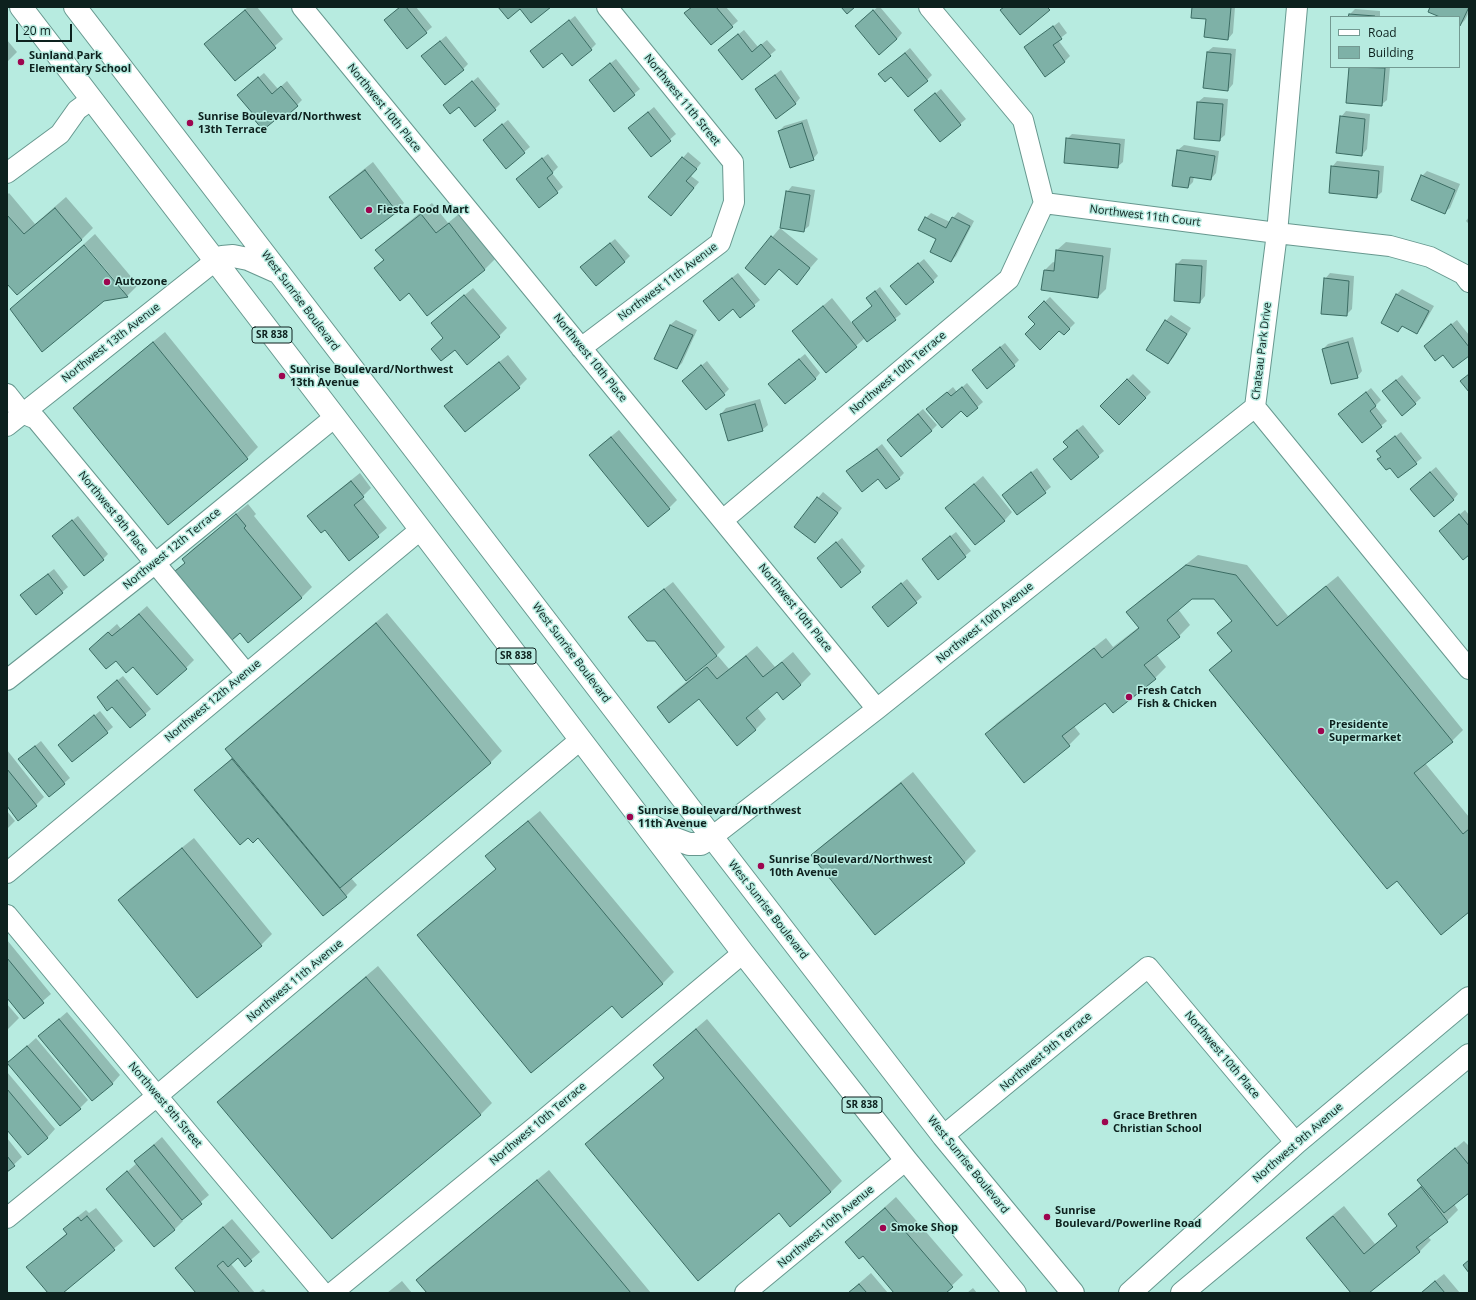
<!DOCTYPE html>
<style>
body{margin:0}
#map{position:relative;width:1476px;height:1300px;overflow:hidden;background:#b7ebe0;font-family:"Open Sans",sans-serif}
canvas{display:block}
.frame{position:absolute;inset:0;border:8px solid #0d211e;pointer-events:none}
.legend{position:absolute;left:1330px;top:16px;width:130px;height:52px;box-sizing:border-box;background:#b7ebe0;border:1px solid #739a92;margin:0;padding:5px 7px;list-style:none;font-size:12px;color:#0d211e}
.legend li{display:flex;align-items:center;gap:8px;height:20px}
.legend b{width:20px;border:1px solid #739a92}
.scale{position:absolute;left:16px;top:24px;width:56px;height:18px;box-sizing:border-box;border:2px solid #0d211e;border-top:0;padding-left:5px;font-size:12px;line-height:14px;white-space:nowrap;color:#0d211e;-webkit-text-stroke:3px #b7ebe0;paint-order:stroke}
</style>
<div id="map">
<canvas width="1476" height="1300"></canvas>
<div class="frame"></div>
<ul class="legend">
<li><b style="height:5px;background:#fff"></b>Road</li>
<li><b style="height:11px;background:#7eb1a7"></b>Building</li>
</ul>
<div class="scale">20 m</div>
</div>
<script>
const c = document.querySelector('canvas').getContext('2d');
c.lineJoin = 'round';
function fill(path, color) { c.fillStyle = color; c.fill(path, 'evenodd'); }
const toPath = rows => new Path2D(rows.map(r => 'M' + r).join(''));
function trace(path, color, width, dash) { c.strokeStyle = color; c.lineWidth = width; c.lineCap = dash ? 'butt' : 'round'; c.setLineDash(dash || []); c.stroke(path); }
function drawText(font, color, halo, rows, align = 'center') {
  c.font = font + ' "Open Sans",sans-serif'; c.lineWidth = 3; c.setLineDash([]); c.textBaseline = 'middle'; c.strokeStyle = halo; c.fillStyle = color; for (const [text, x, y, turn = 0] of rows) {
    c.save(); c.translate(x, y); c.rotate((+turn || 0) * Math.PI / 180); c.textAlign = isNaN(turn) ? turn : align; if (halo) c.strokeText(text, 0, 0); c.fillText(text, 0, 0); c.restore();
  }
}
const shadow = toPath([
 [248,7,257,7,283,39,235,80,205,44],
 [401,7,416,7,432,27,408,48],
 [693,7,726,7,738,21,732,26],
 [878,7,880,7,902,33,897,39,861,20],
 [1193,7,1235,7,1233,33,1228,39],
 [1431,7,1469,7,1469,12,1465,20,1460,25,1459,17,1442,17],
 [1355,9,1380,11,1380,17,1349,17,1350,14],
 [575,16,596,44,591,49,562,51,531,51],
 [1059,22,1067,33,1058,40,1070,56,1064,62,1025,48],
 [744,30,758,47,767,40,776,50,742,78,725,45],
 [446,36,468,64,463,69,428,51],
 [7,40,17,52,7,62],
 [1213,47,1236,49,1233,84,1228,90,1207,52],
 [910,48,932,75,927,80,885,69],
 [616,59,640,89,614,110,595,75],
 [1350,67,1390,67,1387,100,1381,105,1347,102],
 [781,70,800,98,795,104,756,89],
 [264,73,278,89,287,81,302,100,297,105,280,114,255,115,244,90],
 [478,77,500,104,495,109,459,106,450,100],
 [941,89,966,119,941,140,921,105],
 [1204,97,1228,99,1225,135,1219,140,1198,102],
 [654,107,676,134,652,155,629,128],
 [1346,111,1370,114,1367,149,1362,155,1341,117],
 [807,119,818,153,813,159,779,131,784,126],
 [508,120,530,147,506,167,489,135],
 [1072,134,1125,139,1123,162,1117,167,1067,139],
 [1184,145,1219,151,1216,173,1211,179,1194,176,1193,182,1188,187,1178,150],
 [688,152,701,163,691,176,699,182,676,210,650,197],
 [548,154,558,167,552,173,563,187,539,207,522,174],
 [1337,161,1384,166,1382,192,1376,197,1332,167],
 [373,162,404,203,396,212,331,197,339,189],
 [1427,171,1460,184,1450,208,1444,213,1422,176],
 [792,186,815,190,809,226,803,231,787,192],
 [9,193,35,224,66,197,93,228,82,239,17,294,7,283,7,195],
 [432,203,448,223,460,213,496,258,485,269,427,315,409,292,375,268,384,259,377,250,388,239],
 [958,212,974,221,956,256,951,261,926,218,931,213,950,222],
 [1469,217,1469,224,1466,221],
 [780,228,818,259,797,283,779,269,765,284,746,268],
 [95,234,138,285,127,296,104,300,11,309,83,245,120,290,123,290,84,244],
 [615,239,630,256,624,262,587,262],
 [1066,242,1111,248,1106,289,1098,297,1045,270,1053,262,1056,263,1057,250],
 [924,259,938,276,933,281,897,281],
 [1182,259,1207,260,1205,296,1200,302,1177,264],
 [738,273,760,300,754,305,733,308,709,296],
 [1330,273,1354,276,1352,309,1346,315,1325,279],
 [880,287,901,314,867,340,865,338,826,372,793,332,832,298,852,323,873,306,867,298],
 [473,288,507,328,499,336,432,323],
 [1402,289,1434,306,1422,327,1417,332,1404,325,1398,331,1382,323,1397,294],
 [1050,297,1075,323,1064,334,1059,329,1036,324,1029,317],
 [1171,315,1191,328,1173,358,1168,363,1166,321],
 [676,320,697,330,682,363,677,368,670,325],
 [1457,320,1469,335,1469,355,1443,353,1430,341],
 [165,332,258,447,247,458,74,408,85,397],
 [1353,337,1362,371,1357,377,1323,349,1328,344],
 [1005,343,1019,360,1014,365,978,365],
 [805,354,820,373,815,379,775,379],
 [508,355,527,379,519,387,446,406,454,398],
 [707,361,729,389,724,394,689,376],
 [1133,374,1151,392,1119,424,1101,406],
 [1402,375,1421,398,1403,414,1389,386],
 [967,383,983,402,967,416,962,410,933,404,953,387,957,392],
 [1371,388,1381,400,1375,406,1387,421,1362,441,1340,414],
 [760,399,768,425,762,430,721,414,726,408],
 [923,409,937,425,931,431,888,440],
 [1083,425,1104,451,1071,479,1069,436],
 [619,430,677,500,669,508,598,447],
 [1401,432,1422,458,1398,477,1382,456,1383,446],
 [882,444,904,473,899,478,878,478,848,471],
 [1436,467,1458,494,1453,500,1417,483],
 [1037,468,1051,487,1018,514,1008,490],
 [360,473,371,488,362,497,387,528,349,560,325,529,308,516,316,508],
 [983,476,1012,512,1004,521,946,508],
 [823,492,842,508,815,542,818,498],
 [248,504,256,514,254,516,312,587,301,598,240,632,176,571,186,562,183,559,194,548],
 [1465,510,1469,515,1469,554,1446,526],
 [78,516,108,554,103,559,59,531],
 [956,532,971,551,938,578,928,554],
 [842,538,865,566,860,571,823,553],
 [1198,555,1247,565,1288,616,1338,576,1463,730,1452,741,1425,763,1469,817,1469,911,1397,880,1210,670,1232,650,1218,633,1232,620,1215,598,1192,598,1178,609,1190,625,1179,636,1156,654,1166,667,1155,678,1105,701,1074,726,1080,734,1069,745,986,734,997,723,1106,638,1113,647,1139,627,1128,612,1139,601],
 [54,569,68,587,36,614,27,590],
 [907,579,922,597,888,625,879,602],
 [673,582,725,647,717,655,686,679,656,640,629,617,638,609],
 [147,606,194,660,186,668,133,666,98,641,117,624,121,629],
 [387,613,502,751,491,762,351,878,357,885,346,896,258,837,196,790,233,757,226,749,237,738],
 [757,646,775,667,793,652,811,674,800,685,777,691,757,707,766,719,755,730,699,698,658,708,669,696,718,656,729,669],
 [123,676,151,709,130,727,103,692],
 [100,711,113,727,72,761,59,745],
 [41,741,70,778,49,796,25,754],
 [7,750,44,797,36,805,7,805],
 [913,772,976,851,965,862,876,934,813,855,824,844],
 [7,811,15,821,7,829],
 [540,811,674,972,663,983,622,1017,612,1005,418,936,429,924,497,868,487,856,498,845],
 [194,838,272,934,261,945,119,900,130,889],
 [7,940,51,994,24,1017,7,996],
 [378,966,492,1103,481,1114,332,1238,218,1102,229,1091],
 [7,1004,19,1018,7,1030],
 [67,1012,120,1075,112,1084,39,1036],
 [707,1019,842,1181,831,1192,779,1212,586,1144,597,1133,665,1077,654,1065,666,1054],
 [36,1038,88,1100,80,1108,17,1055],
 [7,1072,55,1129,47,1138,7,1129],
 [162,1137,209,1195,181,1219,183,1221,175,1229,155,1246,108,1189,137,1163,136,1161,144,1153],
 [7,1138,22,1157,7,1171],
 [1464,1141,1469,1146,1469,1191,1454,1204,1458,1210,1447,1221,1428,1237,1431,1240,1420,1251,1367,1293,1352,1293,1307,1238,1318,1227,1344,1206,1375,1244,1398,1225,1389,1215,1422,1185,1418,1180],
 [549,1170,651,1293,428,1293,417,1280,428,1269],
 [896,1197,963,1275,944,1293,896,1293,863,1254,846,1242],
 [96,1208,123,1241,61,1293,49,1293,36,1259,67,1233,64,1229,72,1221,86,1210,89,1213],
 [232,1219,260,1252,245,1265,239,1257,231,1264,255,1293,197,1293,176,1268],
 [871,1273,888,1293,848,1293],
 [1444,1274,1460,1293,1420,1293],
 [402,1281,412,1293,387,1293],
 [973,1288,977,1293,967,1293],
 [263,1289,267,1293,258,1293]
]);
const building = toPath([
 [400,7,406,7,427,33,407,49,384,20,400,7],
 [498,7,551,7,531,23,520,9,508,19,498,7],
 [692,7,716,7,733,27,711,45,684,13,692,7],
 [841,7,855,7,847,14,841,7],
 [1004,7,1047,7,1050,10,1020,35,1000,10,1004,7],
 [1192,7,1231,7,1228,40,1204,37,1206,19,1191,18,1192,7],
 [1430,7,1469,7,1460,26,1459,26,1459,17,1440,17,1428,12,1430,7],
 [245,10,276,48,235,81,204,44,245,10],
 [873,10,897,39,879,55,855,26,873,10],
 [1349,14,1375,16,1375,17,1348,17,1349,14],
 [569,20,592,50,572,66,562,53,543,68,530,51,569,20],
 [1053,26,1062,39,1053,45,1065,62,1045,77,1024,47,1053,26],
 [738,34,752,52,761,44,771,56,742,80,718,50,738,34],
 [440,41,464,70,445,85,421,56,440,41],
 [1207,52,1231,54,1228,91,1203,88,1207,52],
 [905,53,928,81,908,97,891,77,885,82,878,74,905,53],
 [610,63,635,95,614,112,589,80,610,63],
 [1349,67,1385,68,1382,106,1346,103,1349,67],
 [775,75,796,104,776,119,755,89,775,75],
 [258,77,272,94,281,86,298,106,283,119,280,116,263,130,252,117,254,115,237,95,258,77],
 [472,81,496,110,475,127,459,107,450,114,443,105,472,81],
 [935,93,961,125,940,142,914,110,935,93],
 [1197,102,1223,104,1220,141,1194,139,1197,102],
 [648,112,671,141,651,157,628,128,648,112],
 [1340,116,1365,119,1362,156,1336,153,1340,116],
 [802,123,814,160,790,168,778,131,802,123],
 [502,124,525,153,506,169,483,140,502,124],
 [1066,138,1120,144,1118,168,1064,163,1066,138],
 [1177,150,1215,156,1211,180,1190,177,1188,188,1172,186,1177,150],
 [682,157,697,169,686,181,694,188,671,216,648,197,682,157],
 [542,158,553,173,547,178,558,193,539,208,516,179,542,158],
 [1331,166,1379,171,1377,198,1329,193,1331,166],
 [365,170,397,212,361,239,329,197,365,170],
 [1421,175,1455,190,1445,214,1411,200,1421,175],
 [786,191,810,195,804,232,780,228,786,191],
 [55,208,82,240,17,295,7,284,7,215,24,234,55,208],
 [421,214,436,233,449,223,485,270,427,316,409,293,400,301,374,268,384,260,375,250,421,214],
 [925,217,946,228,952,217,970,226,951,262,930,252,936,239,918,230,925,217],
 [771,236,810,268,797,285,779,269,765,285,745,268,771,236],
 [610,243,625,262,596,286,580,267,610,243],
 [84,245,128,297,104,301,42,352,10,309,84,245],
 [1056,250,1103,256,1098,298,1041,290,1044,270,1054,271,1056,250],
 [918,263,934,282,906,305,890,286,918,263],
 [1176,264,1202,266,1200,303,1174,301,1176,264],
 [732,278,755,306,740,318,733,309,719,321,703,301,732,278],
 [1324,278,1349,281,1347,316,1321,314,1324,278],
 [875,291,896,320,867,342,852,322,872,306,866,298,875,291],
 [1396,294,1429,311,1417,334,1402,326,1398,332,1381,323,1396,294],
 [464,295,500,337,467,365,455,350,441,361,431,349,443,338,431,323,464,295],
 [1044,301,1070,329,1064,335,1059,331,1040,350,1025,334,1035,324,1028,317,1044,301],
 [823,306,857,347,826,373,792,331,823,306],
 [1165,320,1187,334,1168,364,1146,350,1165,320],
 [1451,324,1469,347,1469,356,1453,368,1443,355,1435,361,1424,346,1451,324],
 [670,325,693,335,677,369,654,359,670,325],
 [153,342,248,459,168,525,73,408,153,342],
 [1348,342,1358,378,1331,384,1322,349,1348,342],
 [1000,347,1015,366,987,389,972,370,1000,347],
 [799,359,816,379,785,404,768,384,799,359],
 [499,362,520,388,465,432,444,406,499,362],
 [701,365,725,395,706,410,682,381,701,365],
 [1469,374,1469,392,1460,381,1469,374],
 [1127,379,1146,398,1119,425,1100,406,1127,379],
 [1396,380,1416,404,1402,416,1382,391,1396,380],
 [962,387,978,408,967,417,961,411,942,428,926,409,947,392,951,396,962,387],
 [1366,392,1376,406,1370,411,1382,427,1362,443,1338,414,1366,392],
 [755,404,763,431,728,441,720,414,755,404],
 [918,414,932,431,901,457,887,440,918,414],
 [1077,430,1099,457,1071,480,1053,459,1068,447,1063,442,1077,430],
 [1395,436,1417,464,1398,478,1390,468,1386,470,1377,459,1381,457,1376,451,1395,436],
 [611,437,670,509,648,527,589,455,611,437],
 [877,449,900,479,886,489,878,479,862,492,846,471,877,449],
 [1031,472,1046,493,1017,515,1002,495,1031,472],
 [1430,472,1454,500,1434,517,1410,489,1430,472],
 [351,481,364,497,354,505,379,537,349,561,325,530,321,533,307,516,351,481],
 [974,484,1005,521,975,545,945,508,974,484],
 [817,497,838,513,815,543,794,527,817,497],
 [236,514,246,526,244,528,302,598,248,643,240,633,232,640,175,571,185,563,182,559,236,514],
 [1459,514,1469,526,1469,555,1463,560,1439,531,1459,514],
 [72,520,104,560,84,576,52,536,72,520],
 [950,536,966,557,938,580,922,559,950,536],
 [836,542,861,572,841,588,817,558,836,542],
 [1186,565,1236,575,1277,626,1326,586,1453,742,1414,773,1463,834,1469,829,1469,912,1441,935,1397,881,1387,889,1209,670,1232,651,1217,633,1232,621,1214,599,1192,599,1167,620,1180,637,1144,665,1156,679,1113,713,1105,703,1062,736,1070,746,1024,783,985,734,1094,648,1102,658,1139,628,1126,612,1186,565],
 [48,574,63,593,36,615,20,595,48,574],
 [901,583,917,603,888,627,872,607,901,583],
 [664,589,717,656,686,681,655,641,647,641,628,617,664,589],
 [139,614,187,669,157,695,133,667,126,673,116,661,106,669,89,649,108,632,112,636,139,614],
 [376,623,491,763,340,888,225,749,376,623],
 [746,656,763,677,782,662,801,685,783,700,777,692,746,718,756,730,737,746,699,699,669,723,657,707,707,667,717,679,746,656],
 [117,680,146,715,130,728,112,707,107,711,97,697,117,680],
 [94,715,108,733,72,762,58,745,94,715],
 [35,746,65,784,49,797,18,759,35,746],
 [232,759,347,897,323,916,258,838,253,843,248,838,240,845,194,790,232,759],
 [7,769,37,806,18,821,7,806,7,769],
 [901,783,965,863,875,935,811,855,901,783],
 [528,821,663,984,622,1018,612,1006,531,1073,417,935,496,869,485,856,528,821],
 [182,848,262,946,197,998,118,900,182,848],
 [7,958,44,1003,24,1019,7,998,7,958],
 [366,977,481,1115,332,1239,217,1102,366,977],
 [59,1019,113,1084,92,1101,38,1036,59,1019],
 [696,1029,831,1192,790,1227,779,1213,698,1281,585,1144,664,1078,653,1065,696,1029],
 [27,1046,81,1109,60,1126,7,1063,27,1046],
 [7,1089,48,1138,28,1155,7,1130,7,1089],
 [154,1145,202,1204,182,1220,134,1161,154,1145],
 [1455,1148,1469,1165,1469,1193,1444,1213,1417,1180,1455,1148],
 [7,1156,15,1166,7,1172,7,1156],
 [127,1171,175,1230,154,1247,106,1189,127,1171],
 [537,1180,631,1293,427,1293,416,1280,537,1180],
 [1421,1187,1448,1222,1416,1247,1420,1252,1369,1293,1351,1293,1306,1238,1333,1216,1364,1254,1397,1226,1388,1214,1421,1187],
 [885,1208,953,1287,946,1293,894,1293,863,1256,859,1259,845,1242,885,1208],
 [87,1216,115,1250,63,1293,48,1293,26,1267,67,1234,63,1229,78,1217,81,1221,87,1216],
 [223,1227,252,1261,245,1267,238,1258,228,1267,223,1261,217,1266,240,1293,196,1293,175,1268,223,1227],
 [1469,1260,1469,1273,1463,1265,1469,1260],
 [1435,1281,1445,1293,1421,1293,1435,1281],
 [859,1284,867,1293,848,1293,859,1284]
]);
const street = toPath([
 [302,7,877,709],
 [929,7,1023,120,1044,203,1277,233,1390,246,1430,257,1463,274,1469,282],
 [1297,7,1277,233,1255,407,1469,669],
 [7,173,60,134,77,110,92,99],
 [581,348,720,243,734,202,733,162,607,7],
 [7,394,22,413,36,419,246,673],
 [7,426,215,261],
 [723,520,1009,279,1044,203],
 [7,680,167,554,335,417],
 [712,837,877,709,1255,407],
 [7,873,420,530],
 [7,915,157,1096,323,1293],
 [943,1136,1148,967,1296,1143],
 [7,1218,157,1096,580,740],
 [332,1293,535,1127,743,953],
 [745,1293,906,1160]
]);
const secondary = toPath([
 [1130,1293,1296,1143,1469,998],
 [1182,1293,1469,1055]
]);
const primary = toPath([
 [21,7,335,417,743,953,906,1160,1015,1293],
 [75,7,712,837,943,1136,1073,1293],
 [215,261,222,257,233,256,248,259,275,271],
 [649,824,673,838,689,844,701,844,712,837]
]);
const markers = [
 [21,62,4,"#9d054f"],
 [190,123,4,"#9d054f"],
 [369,210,4,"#9d054f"],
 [107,282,4,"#9d054f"],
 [282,376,4,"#9d054f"],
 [1129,697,4,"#9d054f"],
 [1321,731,4,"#9d054f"],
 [630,817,4,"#9d054f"],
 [761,866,4,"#9d054f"],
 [1105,1122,4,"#9d054f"],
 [1047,1217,4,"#9d054f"],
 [883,1228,4,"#9d054f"]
];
const shields = [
 [272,335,40],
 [516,656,40],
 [862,1105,40]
];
const shieldNames = [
 ["SR 838",272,335],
 ["SR 838",516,656],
 ["SR 838",862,1105]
];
const poiNames = [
 ["Sunland Park",29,56],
 ["Elementary School",29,69],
 ["Sunrise Boulevard/Northwest",198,117],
 ["13th Terrace",198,130],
 ["Fiesta Food Mart",377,210],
 ["Autozone",115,282],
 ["Sunrise Boulevard/Northwest",290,370],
 ["13th Avenue",290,383],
 ["Fresh Catch",1137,691],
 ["Fish & Chicken",1137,704],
 ["Presidente",1329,725],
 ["Supermarket",1329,738],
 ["Sunrise Boulevard/Northwest",638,811],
 ["11th Avenue",638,824],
 ["Sunrise Boulevard/Northwest",769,860],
 ["10th Avenue",769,873],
 ["Grace Brethren",1113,1116],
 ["Christian School",1113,1129],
 ["Sunrise",1055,1211],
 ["Boulevard/Powerline Road",1055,1224],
 ["Smoke Shop",891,1228]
];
const streetNames = [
 ["Northwest 11th Street",682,100,51],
 ["Northwest 10th Place",384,108,51],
 ["Northwest 11th Court",1145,216,7],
 ["Northwest 11th Avenue",668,282,-37],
 ["West Sunrise Boulevard",300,301,53],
 ["Northwest 13th Avenue",111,343,-38],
 ["Chateau Park Drive",1262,351,-83],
 ["Northwest 10th Place",590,358,51],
 ["Northwest 10th Terrace",898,373,-40],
 ["Northwest 9th Place",113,513,51],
 ["Northwest 12th Terrace",172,549,-39],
 ["Northwest 10th Place",795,608,51],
 ["Northwest 10th Avenue",985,623,-39],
 ["West Sunrise Boulevard",571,653,53],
 ["Northwest 12th Avenue",213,701,-40],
 ["West Sunrise Boulevard",768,910,52],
 ["Northwest 11th Avenue",295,981,-40],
 ["Northwest 9th Terrace",1046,1052,-40],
 ["Northwest 10th Place",1222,1055,50],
 ["Northwest 9th Street",165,1105,50],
 ["Northwest 10th Terrace",538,1124,-40],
 ["Northwest 9th Avenue",1298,1143,-41],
 ["West Sunrise Boulevard",968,1165,51],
 ["Northwest 10th Avenue",826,1227,-40]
];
fill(shadow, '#0003');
fill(building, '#7eb1a7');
trace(building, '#3b6c63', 1);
trace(street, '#67988f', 22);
trace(secondary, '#67988f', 24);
trace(primary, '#67988f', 24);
trace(street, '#fff', 20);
trace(secondary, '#fff', 22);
trace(primary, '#fff', 22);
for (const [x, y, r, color] of markers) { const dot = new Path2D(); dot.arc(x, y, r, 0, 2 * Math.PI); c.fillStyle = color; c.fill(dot); trace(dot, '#b7ebe0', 1.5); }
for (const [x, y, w] of shields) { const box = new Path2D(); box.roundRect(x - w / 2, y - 8, w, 16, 3); c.fillStyle = '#b7ebe0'; c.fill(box); trace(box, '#0d211e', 1); }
drawText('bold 10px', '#0d211e', null, shieldNames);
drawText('bold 11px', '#0d211e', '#b7ebe0', poiNames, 'left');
drawText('11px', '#0d211e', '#b7ebe0', streetNames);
</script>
